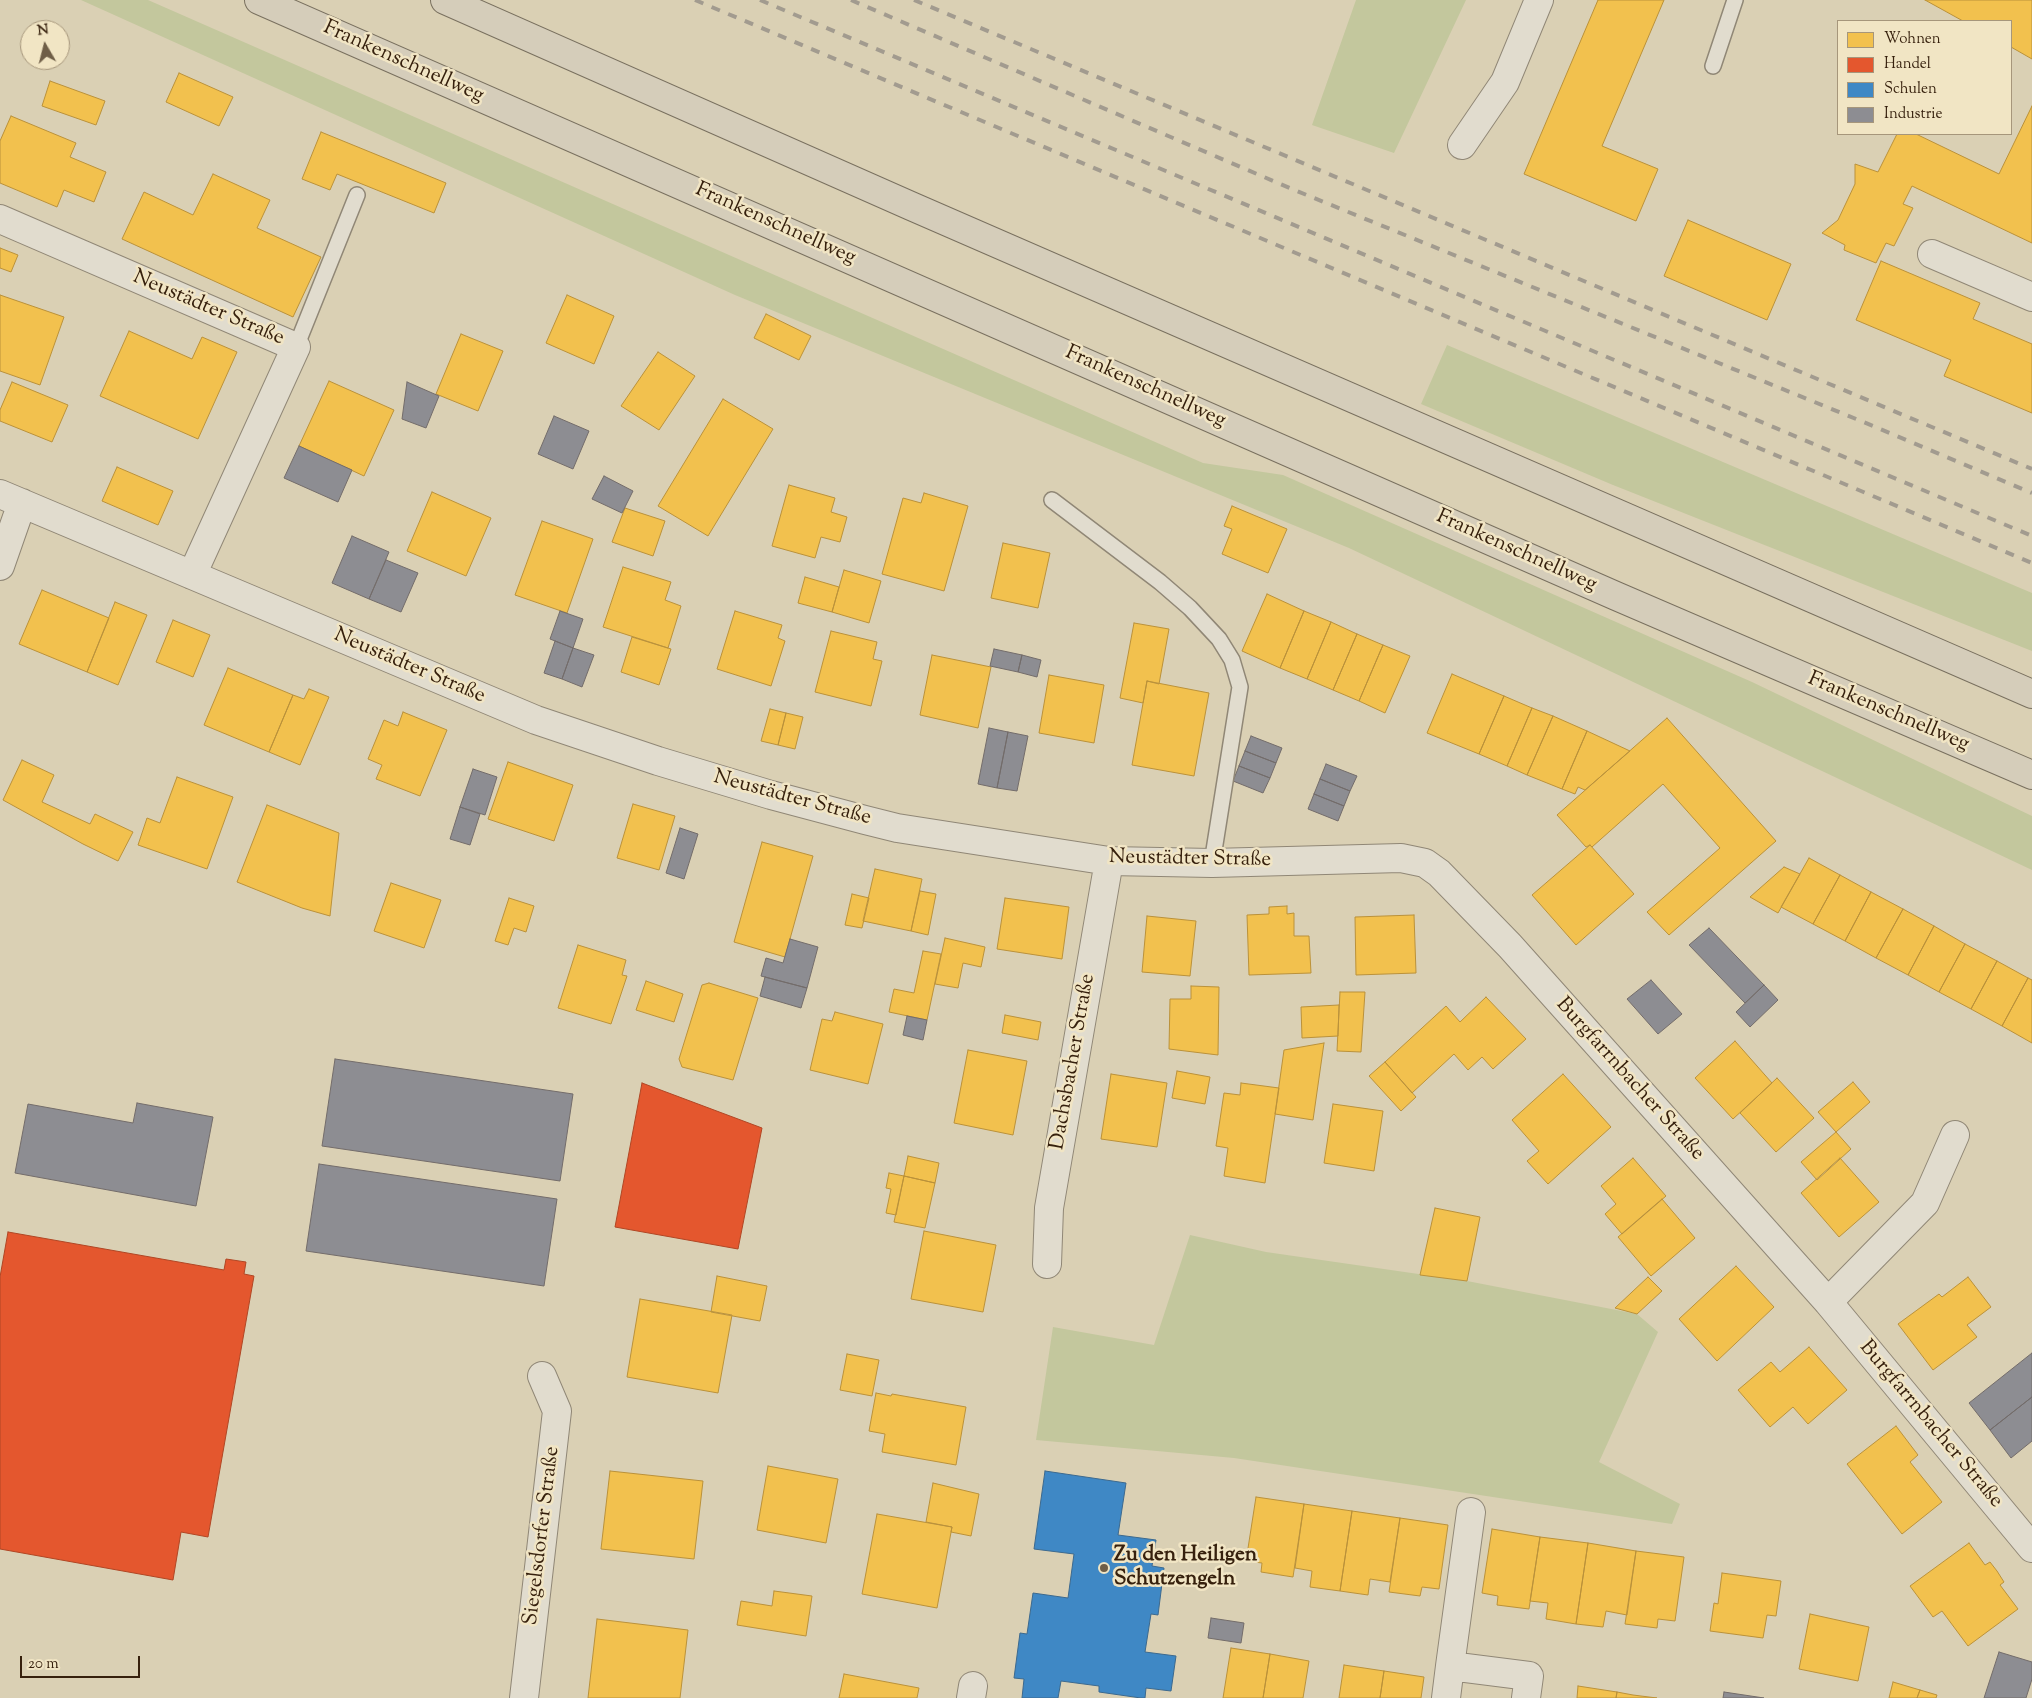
<!DOCTYPE html>
<meta charset="utf-8">
<style>
body{margin:0}
#map{position:relative;width:2032px;height:1698px;overflow:hidden;background:#dad0b4;font-family:"Sorts Mill Goudy",serif}
canvas{display:block}
.legend{position:absolute;left:1837px;top:20px;width:175px;height:115px;box-sizing:border-box;background:#f1e5c4;border:1px solid #a6967b;margin:0;padding:6px 9px;list-style:none;font-size:15px;color:#36200d}
.legend li{display:flex;align-items:center;gap:10px;height:25px}
.legend b{width:25px;border:1px solid #a6967b}
.north{position:absolute;left:20px;top:20px;width:50px;height:50px;box-sizing:border-box;background:#f1e5c4;border:1px solid #a6967b;border-radius:50%;rotate:352deg;font-size:14px;font-weight:700;line-height:20px;text-align:center;color:#36200d}
.north::after{content:'';display:block;margin:auto;width:18px;height:22px;background:#6f5e47;clip-path:polygon(50% 0,100% 100%,50% 72%,0 100%)}
.scale{position:absolute;left:20px;top:1656px;width:120px;height:22px;box-sizing:border-box;border:2px solid #36200d;border-top:0;padding-left:6px;font-size:15px;line-height:18px;white-space:nowrap;color:#36200d;-webkit-text-stroke:4px #f1e5c4;paint-order:stroke}
</style>
<div id="map">
<canvas width="2032" height="1698"></canvas>
<ul class="legend">
<li><b style="height:14px;background:#f2c14e"></b>Wohnen</li>
<li><b style="height:14px;background:#e4572e"></b>Handel</li>
<li><b style="height:14px;background:#3f88c5"></b>Schulen</li>
<li><b style="height:14px;background:#8d8d92"></b>Industrie</li>
</ul>
<div class="north">N</div>
<div class="scale">20 m</div>
</div>
<script>
const c = document.querySelector('canvas').getContext('2d');
c.lineJoin = 'round';
function fill(path, color) { c.fillStyle = color; c.fill(path, 'evenodd'); }
const toPath = rows => new Path2D(rows.map(r => 'M' + r).join(''));
function trace(path, color, width, dash) { c.strokeStyle = color; c.lineWidth = width; c.lineCap = dash ? 'butt' : 'round'; c.setLineDash(dash || []); c.stroke(path); }
function drawText(font, color, halo, rows, align = 'center') {
  c.font = font + ' "Sorts Mill Goudy",serif'; c.lineWidth = 5; c.setLineDash([]); c.textBaseline = 'middle'; c.strokeStyle = halo; c.fillStyle = color; for (const [text, x, y, turn = 0] of rows) {
    c.save(); c.translate(x, y); c.rotate((+turn || 0) * Math.PI / 180); c.textAlign = isNaN(turn) ? turn : align; if (halo) c.strokeText(text, 0, 0); c.fillText(text, 0, 0); c.restore();
  }
}
const green = toPath([
 [81,0,148,0,1203,463,1283,475,1752,682,2032,816,2032,870,1349,548,735,295],
 [1356,0,1466,0,1394,153,1312,125],
 [1447,345,2032,593,2032,651,1613,485,1421,404],
 [1190,1235,1266,1252,1467,1281,1637,1314,1658,1332,1599,1462,1680,1504,1672,1524,1234,1458,1036,1440,1053,1327,1154,1345]
]);
const homes = toPath([
 [1598,0,1664,0,1602,146,1658,169,1636,221,1524,174,1598,0],
 [1925,0,2032,0,2032,59,2011,47,2011,21,1963,21,1925,0],
 [179,73,233,97,219,126,166,102,179,73],
 [50,81,105,101,96,125,42,106,50,81],
 [2032,106,2032,243,1912,186,1903,204,1913,208,1894,246,1886,243,1876,263,1844,250,1845,245,1822,233,1838,220,1855,184,1855,164,1878,172,1897,134,1916,134,1999,174,2032,106],
 [11,116,76,143,70,157,106,172,94,202,64,190,57,207,0,183,0,141,11,116],
 [321,132,446,183,434,213,337,174,330,190,302,179,321,132],
 [213,174,270,200,257,228,321,257,293,317,122,239,144,192,193,215,213,174],
 [1688,220,1791,264,1767,320,1664,276,1688,220],
 [0,248,18,255,11,272,0,268,0,248],
 [1881,261,1980,303,1973,319,2032,344,2032,413,1944,376,1951,360,1856,320,1881,261],
 [0,295,64,317,40,385,0,371,0,295],
 [567,295,614,316,594,364,546,343,567,295],
 [766,314,811,336,799,360,754,338,766,314],
 [129,331,192,359,202,337,237,352,198,439,100,396,129,331],
 [461,334,503,351,478,411,436,394,461,334],
 [658,352,695,376,659,430,621,406,658,352],
 [329,381,394,410,364,476,299,446,329,381],
 [12,382,68,405,52,442,0,421,0,410,12,382],
 [723,399,773,429,708,536,658,506,723,399],
 [117,467,173,491,158,525,102,501,117,467],
 [789,485,835,498,831,512,847,517,840,542,821,537,815,558,772,546,789,485],
 [432,492,491,518,466,576,407,551,432,492],
 [924,493,968,506,944,591,882,574,903,498,921,503,924,493],
 [1232,506,1287,529,1268,573,1222,554,1232,529,1224,526,1232,506],
 [625,508,665,521,653,556,612,542,625,508],
 [542,521,593,539,567,613,515,595,542,521],
 [1003,543,1050,553,1038,608,991,598,1003,543],
 [623,567,671,582,665,600,681,606,668,648,603,627,623,567],
 [844,570,881,581,869,623,832,612,844,570],
 [805,577,839,587,832,612,798,603,805,577],
 [42,590,109,618,87,672,19,644,42,590],
 [1267,594,1304,611,1280,668,1242,651,1267,594],
 [115,602,147,615,118,685,87,672,115,602],
 [735,611,782,625,778,638,785,641,771,686,717,669,735,611],
 [1304,611,1331,622,1307,679,1280,668,1304,611],
 [173,620,210,635,193,677,156,662,173,620],
 [1331,622,1357,634,1333,690,1307,679,1331,622],
 [1134,623,1169,629,1159,684,1147,681,1143,703,1120,698,1134,623],
 [831,631,877,642,873,659,882,661,871,706,815,692,831,631],
 [1357,634,1383,645,1359,701,1333,690,1357,634],
 [632,637,671,649,659,685,621,672,632,637],
 [1383,645,1410,656,1385,713,1359,701,1383,645],
 [932,655,991,667,978,728,920,715,932,655],
 [228,668,293,695,269,752,204,725,228,668],
 [1452,674,1504,696,1479,754,1427,733,1452,674],
 [1049,675,1104,685,1094,743,1039,733,1049,675],
 [1147,681,1209,693,1194,776,1132,765,1147,681],
 [309,689,329,697,300,765,269,752,293,695,304,699,309,689],
 [1504,696,1532,708,1507,766,1479,754,1504,696],
 [1532,708,1553,716,1527,775,1507,766,1532,708],
 [770,709,786,713,778,745,761,741,770,709],
 [403,712,447,730,420,796,376,779,382,765,368,759,384,720,398,726,403,712],
 [786,713,803,717,795,749,778,745,786,713],
 [1553,716,1587,731,1562,789,1527,775,1553,716],
 [1667,718,1776,841,1669,935,1647,912,1720,848,1663,784,1592,847,1590,845,1586,847,1557,815,1667,718],
 [1587,731,1630,751,1585,790,1578,787,1575,794,1562,789,1587,731],
 [22,760,54,775,42,802,90,824,95,814,133,832,118,861,83,844,3,800,22,760],
 [508,762,573,785,554,841,488,819,508,762],
 [177,777,233,797,207,869,138,845,147,818,160,823,177,777],
 [633,804,675,816,659,870,617,858,633,804],
 [267,805,339,833,330,916,302,908,237,882,267,805],
 [762,842,813,856,785,957,734,942,762,842],
 [1590,845,1634,894,1576,945,1532,895,1590,845],
 [1809,858,1840,875,1813,924,1781,907,1809,858],
 [1784,867,1800,874,1778,913,1750,897,1784,867],
 [875,869,922,879,911,931,863,921,875,869],
 [1840,875,1871,892,1845,941,1813,924,1840,875],
 [391,883,441,900,424,948,374,931,391,883],
 [920,891,936,894,928,935,911,931,920,891],
 [1871,892,1903,909,1876,958,1845,941,1871,892],
 [852,894,869,898,862,928,845,925,852,894],
 [509,898,534,906,526,932,514,928,508,945,495,941,509,898],
 [1005,898,1069,907,1062,959,997,949,1005,898],
 [1287,906,1287,914,1294,913,1294,936,1309,936,1311,973,1249,975,1247,915,1269,914,1269,907,1287,906],
 [1903,909,1934,926,1908,975,1876,958,1903,909],
 [1414,915,1416,973,1356,975,1355,917,1414,915],
 [1147,916,1196,921,1190,976,1142,972,1147,916],
 [1934,926,1965,944,1939,992,1908,975,1934,926],
 [945,938,985,947,981,967,963,963,958,988,935,984,945,938],
 [1965,944,1997,961,1971,1009,1939,992,1965,944],
 [578,945,626,960,622,975,627,976,611,1024,558,1008,578,945],
 [923,951,941,954,927,1020,889,1012,894,989,914,993,923,951],
 [1997,961,2028,978,2002,1026,1971,1009,1997,961],
 [2028,978,2032,980,2032,1043,2002,1026,2028,978],
 [646,981,683,994,674,1022,636,1010,646,981],
 [709,983,758,998,733,1080,682,1067,679,1059,702,985,709,983],
 [1191,986,1219,987,1218,1055,1169,1049,1170,999,1191,999,1191,986],
 [1340,992,1365,992,1361,1052,1337,1051,1340,992],
 [1486,997,1526,1039,1493,1069,1482,1057,1468,1070,1454,1054,1412,1093,1385,1062,1446,1006,1460,1022,1486,997],
 [1339,1005,1338,1036,1302,1038,1301,1007,1339,1005],
 [835,1012,883,1024,868,1084,810,1070,822,1019,832,1021,835,1012],
 [1005,1015,1041,1022,1038,1040,1002,1033,1005,1015],
 [1735,1041,1772,1083,1733,1119,1695,1078,1735,1041],
 [1324,1043,1313,1120,1275,1114,1284,1050,1324,1043],
 [968,1050,1027,1061,1013,1135,954,1123,968,1050],
 [1385,1062,1416,1097,1401,1111,1369,1076,1385,1062],
 [1177,1071,1210,1077,1205,1104,1172,1098,1177,1071],
 [1111,1074,1167,1083,1157,1147,1101,1139,1111,1074],
 [1563,1074,1611,1127,1548,1184,1527,1161,1539,1151,1512,1120,1563,1074],
 [1777,1078,1814,1118,1776,1152,1740,1113,1777,1078],
 [1853,1082,1870,1102,1836,1132,1818,1112,1853,1082],
 [1241,1083,1279,1088,1265,1183,1224,1176,1228,1148,1216,1146,1224,1093,1240,1095,1241,1083],
 [1333,1104,1383,1111,1374,1171,1324,1163,1333,1104],
 [1836,1132,1851,1149,1817,1180,1801,1162,1836,1132],
 [908,1156,939,1163,935,1183,904,1176,908,1156],
 [1633,1158,1666,1196,1622,1234,1605,1214,1616,1204,1601,1186,1633,1158],
 [1840,1158,1879,1202,1839,1237,1801,1193,1840,1158],
 [889,1173,904,1176,896,1215,886,1213,891,1189,886,1188,889,1173],
 [904,1176,935,1183,925,1228,894,1222,904,1176],
 [1662,1199,1695,1238,1651,1276,1618,1237,1662,1199],
 [1435,1208,1480,1217,1467,1281,1420,1275,1435,1208],
 [924,1231,996,1245,983,1312,911,1299,924,1231],
 [1736,1266,1774,1307,1717,1361,1679,1319,1736,1266],
 [717,1276,767,1286,760,1321,711,1312,717,1276],
 [1648,1277,1662,1291,1637,1314,1615,1308,1648,1277],
 [1968,1277,1991,1307,1967,1325,1977,1337,1933,1370,1898,1324,1939,1294,1942,1297,1968,1277],
 [640,1299,732,1315,718,1393,627,1377,640,1299],
 [1809,1347,1847,1390,1808,1424,1793,1407,1770,1427,1738,1390,1771,1362,1780,1372,1809,1347],
 [847,1354,879,1360,872,1396,840,1390,847,1354],
 [876,1393,891,1396,892,1394,966,1407,956,1465,882,1452,885,1434,869,1431,876,1393],
 [1896,1426,1918,1455,1910,1462,1942,1502,1902,1534,1847,1464,1896,1426],
 [768,1466,838,1479,826,1543,757,1530,768,1466],
 [610,1471,703,1481,694,1559,601,1549,610,1471],
 [933,1483,979,1494,971,1536,951,1532,952,1527,926,1522,933,1483],
 [1256,1497,1304,1504,1293,1577,1261,1572,1262,1563,1246,1561,1256,1497],
 [1304,1504,1352,1511,1340,1591,1310,1587,1312,1571,1295,1568,1304,1504],
 [1352,1511,1400,1518,1390,1582,1370,1579,1368,1595,1340,1591,1352,1511],
 [877,1514,952,1527,937,1608,862,1594,877,1514],
 [1400,1518,1448,1525,1439,1589,1422,1587,1420,1596,1389,1592,1400,1518],
 [1492,1529,1540,1537,1529,1609,1497,1605,1498,1596,1482,1593,1492,1529],
 [1540,1537,1588,1543,1576,1624,1546,1619,1548,1603,1530,1601,1540,1537],
 [1588,1543,1636,1551,1627,1615,1606,1611,1603,1627,1576,1624,1588,1543],
 [1969,1543,1985,1565,1990,1562,1997,1571,2004,1582,2000,1585,2018,1609,1968,1646,1942,1611,1933,1617,1910,1586,1969,1543],
 [1636,1551,1684,1557,1675,1621,1658,1619,1657,1628,1625,1624,1636,1551],
 [1722,1573,1781,1581,1776,1616,1767,1615,1763,1638,1710,1631,1714,1603,1718,1604,1722,1573],
 [774,1591,812,1596,806,1636,737,1625,741,1601,772,1606,774,1591],
 [1810,1614,1869,1627,1858,1681,1799,1669,1810,1614],
 [597,1619,688,1630,680,1698,588,1698,597,1619],
 [1231,1648,1270,1654,1263,1698,1223,1698,1231,1648],
 [1270,1654,1309,1661,1303,1698,1263,1698,1270,1654],
 [1344,1665,1384,1671,1380,1698,1339,1698,1344,1665],
 [1384,1671,1424,1677,1421,1698,1380,1698,1384,1671],
 [844,1674,919,1688,917,1698,839,1698,844,1674],
 [1893,1682,1920,1690,1917,1698,1889,1698,1893,1682],
 [1578,1686,1617,1692,1616,1698,1577,1698,1578,1686],
 [1920,1690,1937,1695,1936,1698,1917,1698,1920,1690],
 [1617,1692,1633,1695,1657,1698,1616,1698,1617,1692]
]);
const shops = toPath([
 [642,1083,762,1128,738,1249,615,1227,642,1083],
 [8,1232,224,1270,226,1259,246,1262,244,1274,254,1276,208,1537,181,1532,173,1580,0,1549,0,1277,8,1232]
]);
const schools = toPath([
 [1045,1471,1126,1483,1118,1535,1156,1540,1152,1566,1164,1568,1158,1615,1151,1614,1145,1652,1176,1656,1171,1691,1146,1688,1145,1698,1141,1698,1099,1692,1099,1686,1061,1681,1058,1698,1022,1698,1024,1679,1014,1678,1020,1633,1027,1634,1033,1593,1068,1598,1074,1554,1034,1549,1045,1471]
]);
const industry = toPath([
 [407,382,439,396,426,428,402,419,407,382],
 [554,416,589,431,573,469,538,454,554,416],
 [299,446,352,470,338,502,284,478,299,446],
 [604,476,633,491,622,513,592,499,604,476],
 [352,536,389,552,369,599,332,583,352,536],
 [386,560,418,573,401,612,369,599,386,560],
 [560,611,583,619,573,648,550,639,560,611],
 [555,641,573,648,562,679,544,673,555,641],
 [573,648,594,655,582,687,562,679,573,648],
 [994,649,1022,655,1018,672,990,666,994,649],
 [1022,655,1041,660,1037,677,1018,672,1022,655],
 [989,728,1008,732,997,788,978,784,989,728],
 [1008,732,1028,736,1017,791,997,788,1008,732],
 [1251,736,1282,748,1276,763,1245,751,1251,736],
 [1245,751,1276,763,1270,778,1239,766,1245,751],
 [1326,764,1357,776,1350,791,1320,779,1326,764],
 [1239,766,1270,778,1263,793,1233,781,1239,766],
 [473,769,497,777,485,815,460,807,473,769],
 [1320,779,1350,791,1344,806,1314,794,1320,779],
 [1314,794,1344,806,1338,821,1308,809,1314,794],
 [460,807,480,814,470,845,450,839,460,807],
 [680,828,698,834,684,879,666,873,680,828],
 [1709,928,1764,985,1745,1003,1689,945,1709,928],
 [790,939,818,947,807,988,761,976,766,958,783,963,790,939],
 [765,977,807,988,801,1008,760,996,765,977],
 [1651,980,1682,1014,1658,1034,1627,999,1651,980],
 [1764,985,1778,1000,1750,1027,1736,1012,1764,985],
 [907,1016,927,1020,923,1040,903,1035,907,1016],
 [335,1059,573,1094,560,1181,322,1146,335,1059],
 [137,1103,213,1117,196,1206,15,1173,28,1104,133,1123,137,1103],
 [319,1164,557,1199,544,1286,306,1251,319,1164],
 [2032,1353,2032,1397,1990,1430,1969,1403,2032,1353],
 [2032,1397,2032,1441,2011,1458,1990,1430,2032,1397],
 [1211,1618,1244,1623,1241,1643,1208,1638,1211,1618],
 [1999,1652,2032,1662,2032,1679,2026,1698,1984,1698,1999,1652],
 [1724,1692,1764,1698,1723,1698,1724,1692]
]);
const service = toPath([
 [1713,66,1735,0],
 [296,347,357,195],
 [1052,500,1160,582,1190,608,1219,639,1232,660,1240,687,1212,863]
]);
const minor = toPath([
 [1462,145,1505,82,1539,0],
 [0,219,296,347,192,575],
 [1932,254,2032,297],
 [0,494,536,720,658,761,771,795,865,820,897,828,1109,861,1212,863,1401,858,1425,863,1439,873,1510,946,1828,1302,2032,1548],
 [0,566,22,503],
 [1047,1264,1049,1208,1109,861],
 [1828,1302,1925,1203,1955,1135],
 [1450,1666,1471,1512],
 [524,1698,557,1411,542,1376],
 [971,1698,973,1686],
 [1446,1698,1450,1666,1529,1676,1526,1698]
]);
const trunk = toPath([
 [259,0,1616,596,2032,775],
 [445,0,911,206,2032,694]
]);
const rail = toPath([
 [695,0,2032,563],
 [760,0,2032,536],
 [851,0,1292,189,1861,421,2032,493],
 [914,0,2032,469]
]);
const markers = [
 [1104,1568,5,"#6f5e47"]
];
const streetNames = [
 ["Frankenschnellweg",403,63,24],
 ["Frankenschnellweg",775,225,24],
 ["Neustädter Straße",208,309,23],
 ["Frankenschnellweg",1145,388,24],
 ["Frankenschnellweg",1516,552,24],
 ["Neustädter Straße",409,667,23],
 ["Frankenschnellweg",1888,713,23],
 ["Neustädter Straße",792,799,15],
 ["Neustädter Straße",1190,860,1],
 ["Dachsbacher Straße",1074,1062,-80],
 ["Burgfarrnbacher Straße",1629,1080,48],
 ["Burgfarrnbacher Straße",1930,1425,50],
 ["Siegelsdorfer Straße",543,1536,-83]
];
const poiNames = [
 ["Zu den Heiligen",1114,1556],
 ["Schutzengeln",1114,1580]
];
fill(green, '#c3c79d');
fill(homes, '#f2c14e');
trace(homes, '#ba913a', 1);
fill(shops, '#e4572e');
trace(shops, '#b04624', 1);
fill(schools, '#3f88c5');
trace(schools, '#3c698e', 1);
fill(industry, '#8d8d92');
trace(industry, '#736c6a', 1);
trace(service, '#908776', 18);
trace(minor, '#908776', 30);
trace(trunk, '#79705f', 30);
trace(service, '#e1dcce', 15);
trace(minor, '#e1dcce', 28);
trace(trunk, '#d5cdba', 28);
trace(rail, '#a29b8f', 4, [9, 9]);
for (const [x, y, r, color] of markers) { const dot = new Path2D(); dot.arc(x, y, r, 0, 2 * Math.PI); c.fillStyle = color; c.fill(dot); trace(dot, '#f1e5c4', 2); }
drawText('21px', '#36200d', '#f1e5c4', streetNames);
drawText('bold 21px', '#36200d', '#f1e5c4', poiNames, 'left');
</script>
